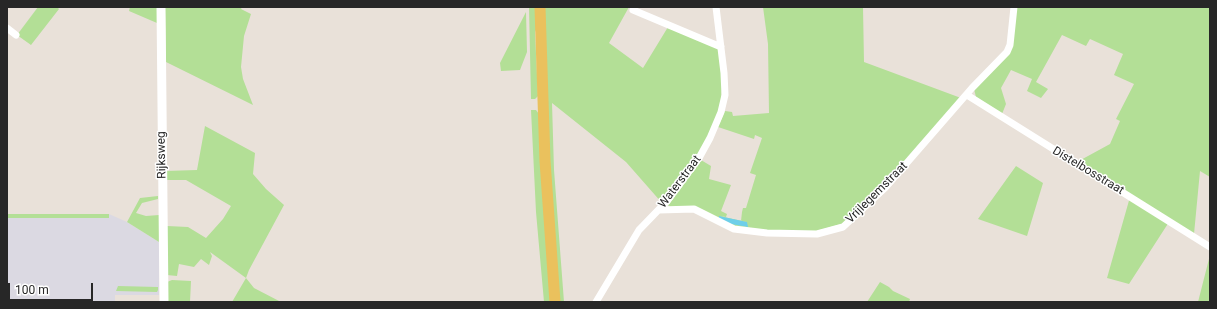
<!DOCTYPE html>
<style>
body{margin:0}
#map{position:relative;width:1217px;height:309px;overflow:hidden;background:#e9e1d9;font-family:Roboto,sans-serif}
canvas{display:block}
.frame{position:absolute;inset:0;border:8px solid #272727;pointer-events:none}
.scale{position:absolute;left:8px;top:283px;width:85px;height:18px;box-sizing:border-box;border:2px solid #272727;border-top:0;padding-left:5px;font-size:12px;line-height:14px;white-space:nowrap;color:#272727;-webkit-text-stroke:3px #fff;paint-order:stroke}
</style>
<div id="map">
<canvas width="1217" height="309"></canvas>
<div class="frame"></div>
<div class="scale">100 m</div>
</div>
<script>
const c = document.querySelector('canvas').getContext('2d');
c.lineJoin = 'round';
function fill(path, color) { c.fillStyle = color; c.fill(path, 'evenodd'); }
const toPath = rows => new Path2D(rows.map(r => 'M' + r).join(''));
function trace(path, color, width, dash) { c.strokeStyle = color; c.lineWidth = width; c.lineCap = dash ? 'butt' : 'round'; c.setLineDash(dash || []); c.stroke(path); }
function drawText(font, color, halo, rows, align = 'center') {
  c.font = font + ' Roboto,sans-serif'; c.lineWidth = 3; c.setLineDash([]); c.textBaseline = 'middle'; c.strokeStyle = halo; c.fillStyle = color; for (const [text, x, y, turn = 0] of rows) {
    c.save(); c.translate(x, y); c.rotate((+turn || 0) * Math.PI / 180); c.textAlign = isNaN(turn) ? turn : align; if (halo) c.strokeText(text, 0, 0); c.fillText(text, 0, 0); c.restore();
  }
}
const industrial = toPath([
 [109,214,127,222,159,242,159,295,115,295,115,302,7,302,7,218,109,218]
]);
const green = toPath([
 [38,7,57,7,59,9,31,45,17,35],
 [130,7,157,7,157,23,129,11],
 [165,7,242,7,241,9,251,14,244,36,241,67,243,79,253,105,166,62],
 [529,7,537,7,537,28,535,32,538,96,535,99,531,99],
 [543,7,629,7,609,43,643,68,668,27,719,49,723,77,720,112,700,151,662,203,626,162,552,103,554,170,564,302,558,302,551,217],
 [763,7,863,7,864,62,961,98,909,159,845,223,809,233,735,228,701,209,670,207,668,205,701,160,711,166,709,179,731,185,721,211,727,214,726,217,719,216,747,222,741,221,742,212,743,208,746,208,756,175,750,173,762,138,755,135,754,139,718,127,725,111,732,112,733,116,769,113,768,44],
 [1016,7,1210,7,1210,177,1200,171,1194,234,1077,162,1110,144,1120,121,1116,119,1134,84,1114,75,1123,54,1090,39,1086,46,1062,35,1036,82,1048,89,1041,98,1027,91,1032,79,1011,70,1001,88,1006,104,1002,114,976,97,974,89,1007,55],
 [526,12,527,52,520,70,501,71,500,63],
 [531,110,536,110,539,114,551,302,544,302,536,212],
 [205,126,255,153,253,174,266,189,284,205,249,270,246,278,254,288,281,302,232,302,246,278,210,252,212,256,209,265,201,259,194,267,179,264,177,276,167,275,167,226,188,227,206,238,223,219,231,206,186,180,166,180,165,171,197,170],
 [1016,166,1043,183,1027,236,978,219],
 [158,196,158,199,142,203,136,213,146,216,159,215,159,242,127,222,140,198],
 [1130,197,1169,222,1129,284,1107,278],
 [7,214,109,214,109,218,7,218],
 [1210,255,1210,302,1198,302],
 [172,280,191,281,190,302,167,302,167,282],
 [880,282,889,287,893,291,910,299,909,302,867,302],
 [118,286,158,287,158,290,157,292,116,291]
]);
const water = toPath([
 [719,216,747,222,748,227,731,224,719,219]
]);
const minor = toPath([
 [633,10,721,47],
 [7,28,16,35],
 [967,95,1210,247],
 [659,210,694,209,734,229,767,233,817,234,843,227,885,188,972,88,1007,52,1010,45,1014,7],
 [596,302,639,230,668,200,699,158,710,138,721,112,725,95,724,73,716,7]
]);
const secondary = toPath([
 [161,7,164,302]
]);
const primary = toPath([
 [540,7,545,161,555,302]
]);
const streetNames = [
 ["Rijksweg",162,155,-91],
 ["Distelbosstraat",1088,171,31],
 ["Waterstraat",680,182,-53],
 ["Vrijlegemstraat",877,193,-45]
];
fill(industrial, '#dbd9e2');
fill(green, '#b3df96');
fill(water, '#6ecfe9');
trace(minor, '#fff', 7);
trace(secondary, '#fff', 9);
trace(primary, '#eac15d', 11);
drawText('12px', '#272727', '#fff', streetNames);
</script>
